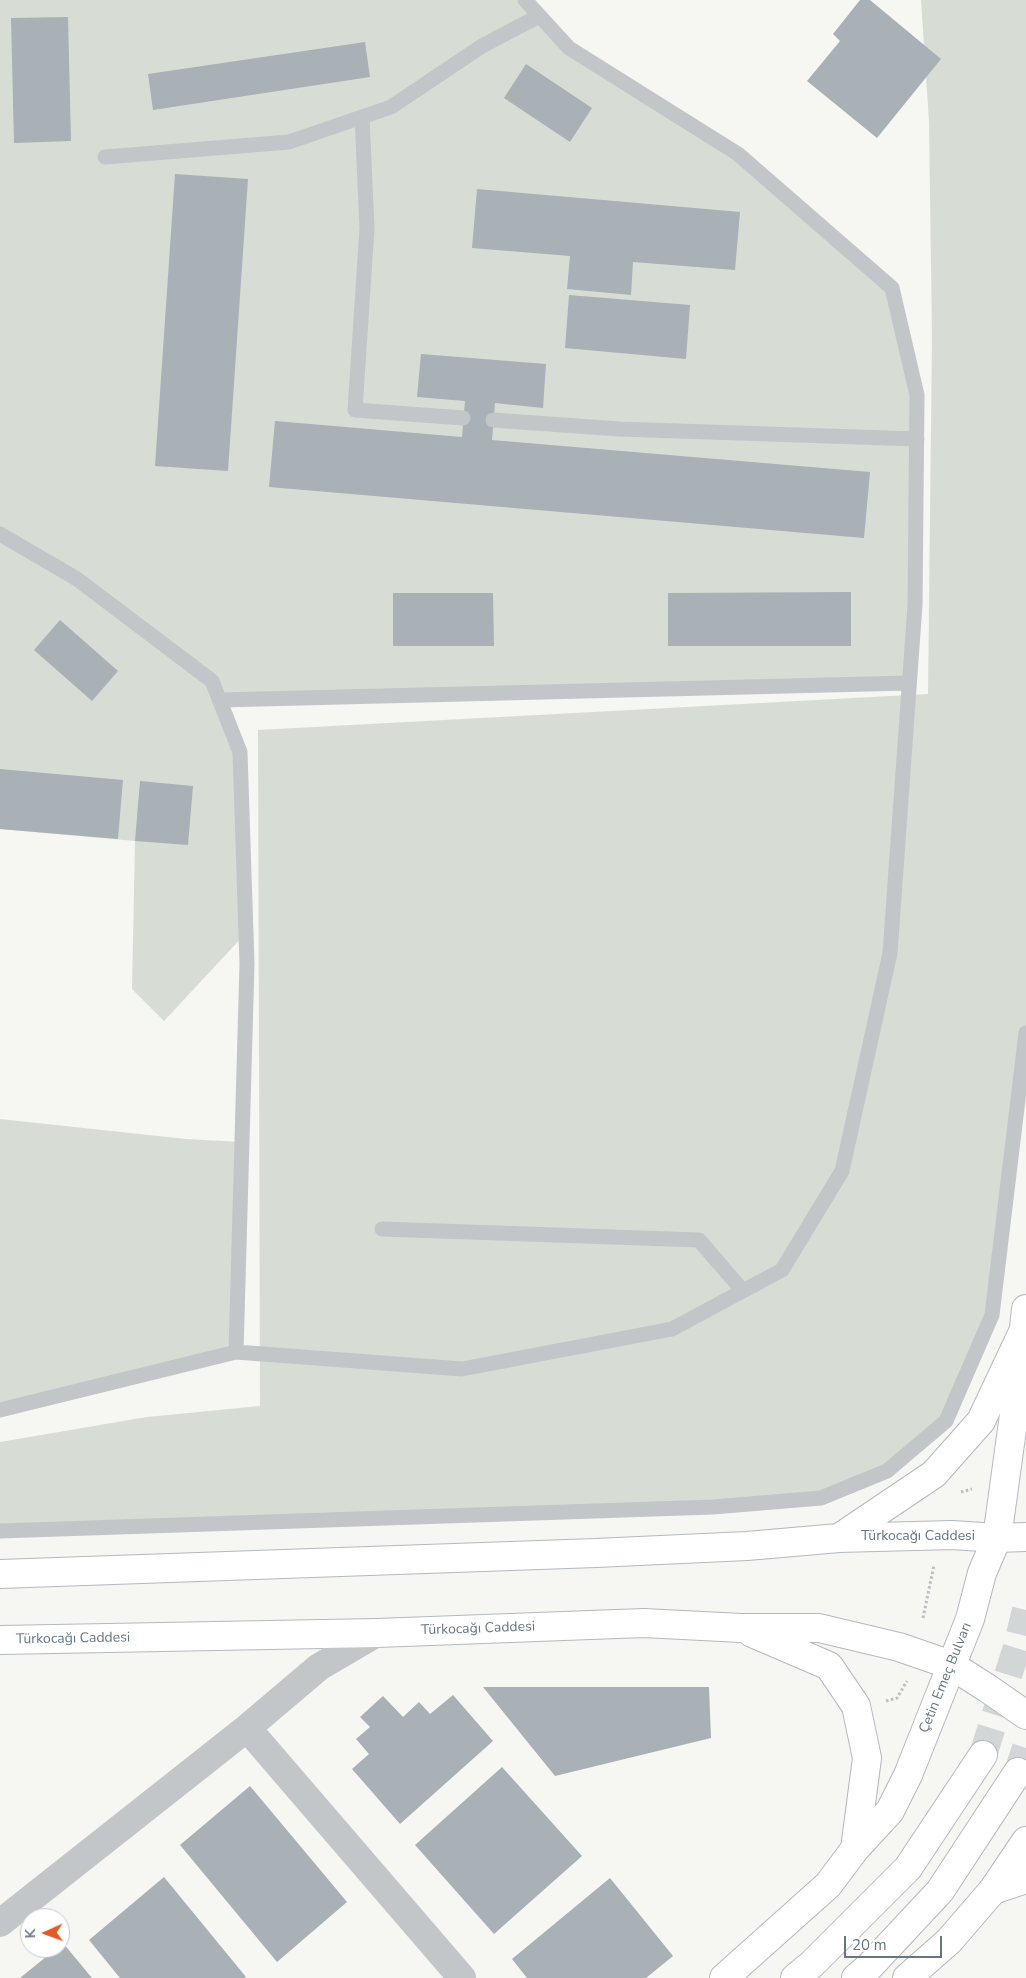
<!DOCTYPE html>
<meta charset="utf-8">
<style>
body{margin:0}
#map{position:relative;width:1026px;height:1978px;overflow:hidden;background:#f6f6f3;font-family:"Nunito Sans",sans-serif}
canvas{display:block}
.north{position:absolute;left:20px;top:1908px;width:50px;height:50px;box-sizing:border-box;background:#fff;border:1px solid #c2c8ce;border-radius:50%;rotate:268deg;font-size:14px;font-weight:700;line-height:20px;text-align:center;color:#667584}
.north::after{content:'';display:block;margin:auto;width:18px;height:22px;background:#e25a28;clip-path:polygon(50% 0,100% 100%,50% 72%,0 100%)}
.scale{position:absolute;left:844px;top:1936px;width:98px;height:22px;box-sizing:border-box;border:2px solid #667584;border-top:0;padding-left:6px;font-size:15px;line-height:18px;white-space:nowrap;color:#667584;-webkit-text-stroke:4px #fff;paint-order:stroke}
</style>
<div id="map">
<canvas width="1026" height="1978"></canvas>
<div class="north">K</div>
<div class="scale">20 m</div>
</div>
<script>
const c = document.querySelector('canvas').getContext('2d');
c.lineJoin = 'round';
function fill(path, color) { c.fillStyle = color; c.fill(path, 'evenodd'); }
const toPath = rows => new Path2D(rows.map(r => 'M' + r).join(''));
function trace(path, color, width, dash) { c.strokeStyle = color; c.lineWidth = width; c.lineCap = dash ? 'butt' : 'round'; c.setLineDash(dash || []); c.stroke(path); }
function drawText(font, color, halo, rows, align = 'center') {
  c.font = font + ' "Nunito Sans",sans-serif'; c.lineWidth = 5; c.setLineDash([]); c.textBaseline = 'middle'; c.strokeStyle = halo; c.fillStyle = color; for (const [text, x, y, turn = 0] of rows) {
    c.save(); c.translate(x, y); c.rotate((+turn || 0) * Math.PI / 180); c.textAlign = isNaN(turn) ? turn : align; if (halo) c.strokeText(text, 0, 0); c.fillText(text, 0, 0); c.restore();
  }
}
const green = toPath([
 [0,0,525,0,569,48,738,154,892,288,917,395,909,683,220,700,240,752,246,933,164,1021,132,989,135,841,0,829,0,543,5,537,0,534],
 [921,0,1026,0,1026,1033,992,1315,946,1421,887,1471,821,1498,0,1531,0,1442,147,1417,260,1406,258,730,928,694,932,337,929,122],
 [0,1119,186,1139,242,1142,236,1352,0,1410]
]);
const building = toPath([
 [860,0,870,0,941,59,877,138,807,81,840,41,833,34],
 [68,17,71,141,14,143,11,18],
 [365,42,370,77,153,110,148,74],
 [526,64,592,108,570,142,504,98],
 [175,174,248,179,228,471,155,466],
 [477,189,740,212,735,270,633,262,631,295,567,289,570,256,472,248],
 [569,295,690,305,686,359,565,348],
 [421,354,546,364,543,408,495,403,492,440,870,472,864,538,269,487,275,421,462,437,465,401,417,397],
 [851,592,851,646,668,646,668,593],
 [393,593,493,593,494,646,393,646],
 [60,620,118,671,92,701,34,650],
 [0,769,123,780,118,839,0,829],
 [140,781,193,786,188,845,135,841],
 [483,1687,709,1687,711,1738,555,1776],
 [453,1695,493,1741,400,1824,352,1769,369,1754,356,1739,370,1727,360,1717,383,1696,403,1717,419,1702,430,1714],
 [502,1767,582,1856,494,1934,415,1845],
 [250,1786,347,1902,277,1962,180,1845],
 [164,1877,246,1977,244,1978,120,1978,89,1940],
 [610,1878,673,1956,646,1978,527,1978,512,1959],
 [63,1943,92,1978,20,1978,57,1948,60,1948,60,1945]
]);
const primaryTunnel = toPath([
 [983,1755,1017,1647,1026,1610],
 [1018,1772,1026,1748]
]);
const path = toPath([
 [961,1492,972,1489],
 [923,1618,934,1565],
 [886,1701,897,1698,907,1681]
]);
const lane = toPath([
 [362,117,367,228,355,410,463,418],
 [105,157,289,142,391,107,482,46,539,16],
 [493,420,619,429,917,439],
 [0,534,77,579,212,681,240,752,247,964,236,1352],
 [219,700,909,683],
 [382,1229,699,1240,743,1291],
 [0,1410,236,1352,462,1369,672,1329,782,1270,842,1171,890,953,915,605,917,395,892,288,738,154,569,48,525,0],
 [0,1531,713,1507,821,1498,887,1471,946,1421,992,1315,1026,1033]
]);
const street = toPath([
 [247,1728,462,1978],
 [0,1923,247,1728,319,1667,377,1633]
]);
const secondary = toPath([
 [839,1538,934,1474,981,1421,1022,1334],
 [0,1574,596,1553,747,1546,839,1538,952,1535,997,1538],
 [752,1633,829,1666,856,1706,867,1758,855,1849],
 [0,1640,377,1633,644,1623,741,1628,819,1628,899,1647,951,1665],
 [993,1890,1026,1879]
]);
const primary = toPath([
 [997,1538,1026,1537],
 [951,1665,987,1688,1026,1715],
 [724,1978,828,1885,855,1849,890,1811,908,1775,970,1619,982,1573,997,1538,1017,1393,1026,1309],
 [795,1978,812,1964,908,1868,983,1755],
 [856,1978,869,1967,940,1891,1018,1772],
 [907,1978,949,1941,993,1890,1026,1841]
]);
const streetNames = [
 ["Türkocağı Caddesi",918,1537],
 ["Türkocağı Caddesi",478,1629,-2],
 ["Türkocağı Caddesi",73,1639,-1],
 ["Çetin Emeç Bulvarı",946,1678,-68]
];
fill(green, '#d7ddd4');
fill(building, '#a9b0b6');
trace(primaryTunnel, '#d2d6d7', 28, [28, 14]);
trace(secondary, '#b4b9be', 30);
trace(primary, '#b5b9bd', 30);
trace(path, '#bcbec0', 3, [2.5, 2.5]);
trace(lane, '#c2c6c9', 15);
trace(street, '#c2c6c9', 28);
trace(secondary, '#fff', 28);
trace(primary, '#fff', 28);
drawText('14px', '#667584', '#fff', streetNames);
</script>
